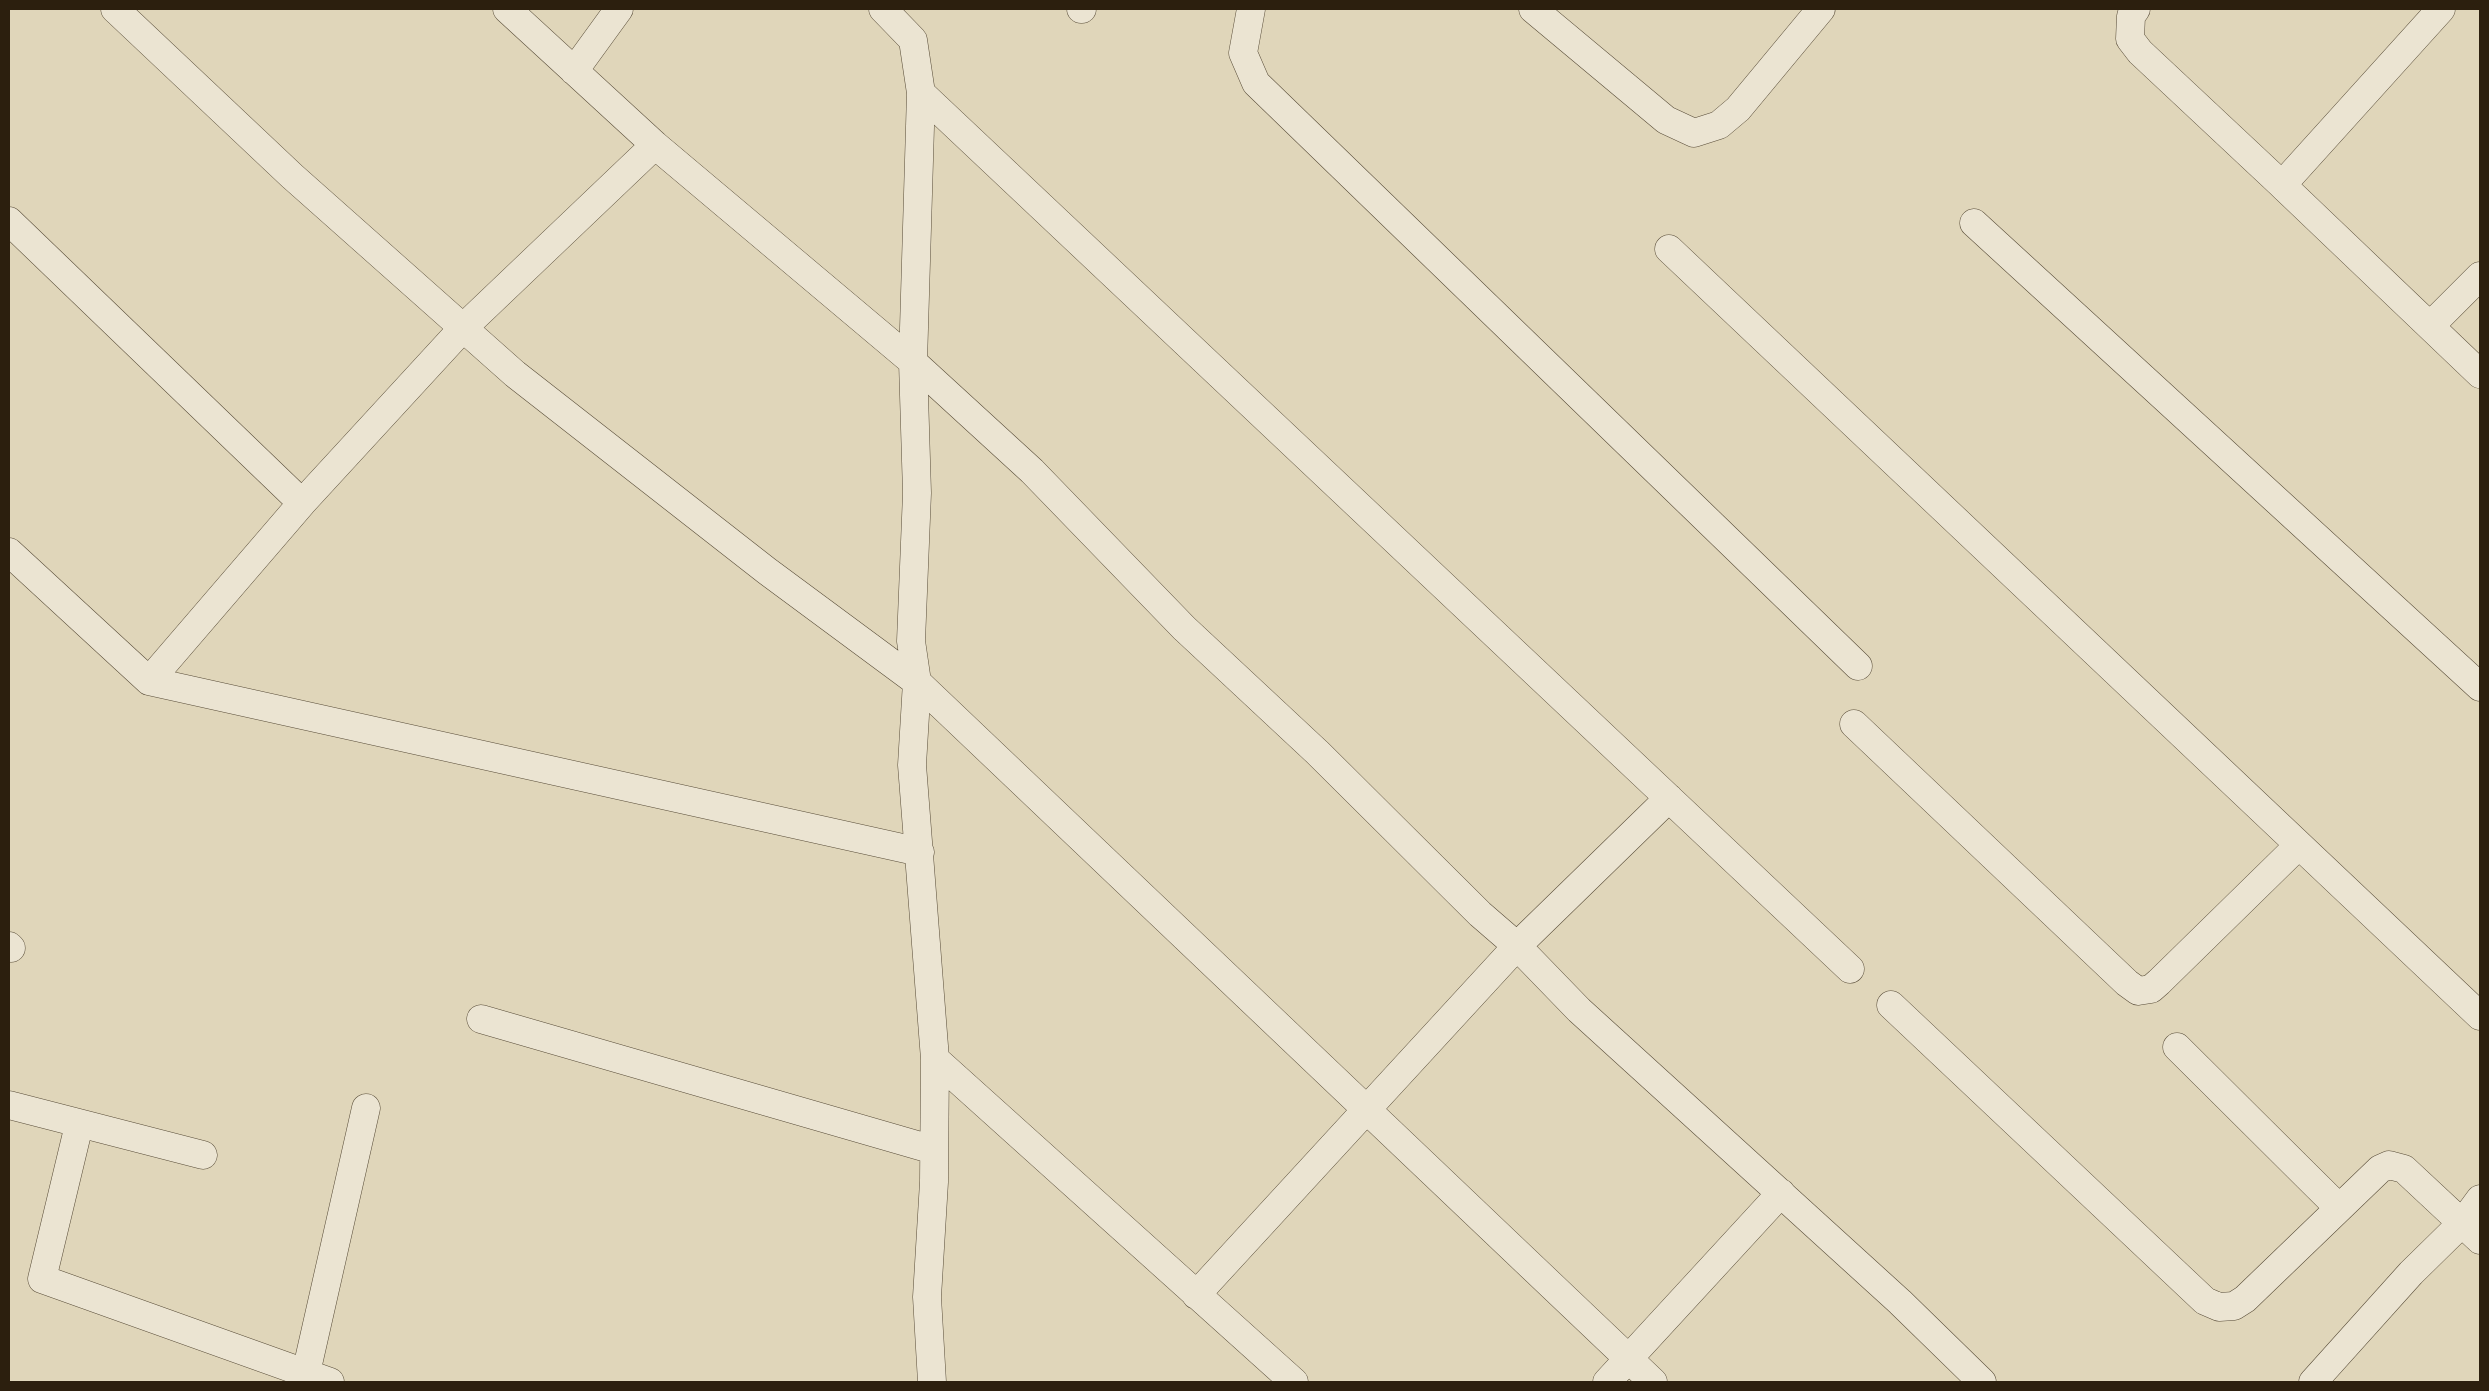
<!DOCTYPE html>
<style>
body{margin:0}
#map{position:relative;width:2489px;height:1391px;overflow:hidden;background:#e0d6ba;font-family:"IM FELL English",serif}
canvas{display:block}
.frame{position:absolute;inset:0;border:10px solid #2c1f0e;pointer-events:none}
</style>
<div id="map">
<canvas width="2489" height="1391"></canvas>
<div class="frame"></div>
</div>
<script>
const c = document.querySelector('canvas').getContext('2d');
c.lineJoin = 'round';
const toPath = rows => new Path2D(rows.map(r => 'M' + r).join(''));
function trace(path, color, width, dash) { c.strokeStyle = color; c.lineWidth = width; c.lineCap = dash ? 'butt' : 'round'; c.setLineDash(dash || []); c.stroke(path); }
const minor = toPath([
 [115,9,292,176,515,374,767,571,917,682,1653,1382],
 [507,9,655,145,913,362,1032,471,1184,628,1318,753,1480,914,1517,946,1579,1010,1900,1302,1982,1382],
 [883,9,913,40,921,93,913,362,917,493,911,641,917,682,912,765,935,1059,934,1182,927,1297,932,1382],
 [1081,9,1082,9],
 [1251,9,1243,53,1256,83,1858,666],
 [1533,9,1666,120,1694,133,1719,125,1738,109,1821,9],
 [2136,9,2131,16,2130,39,2140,52,2282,185],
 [2441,9,2282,185,2480,374],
 [574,71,619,9],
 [921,93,1850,969],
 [9,221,302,503],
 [1974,223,2480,687],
 [1669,249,2480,1016],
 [2430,326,2480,276],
 [9,552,149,681,302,503,463,328,655,145],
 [149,681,920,852],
 [1854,724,2127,983,2138,991,2151,989,2159,982,2299,845],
 [9,946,11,948],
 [1891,1005,2205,1301,2219,1307,2234,1306,2245,1299,2380,1169,2389,1165,2404,1169,2480,1240],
 [481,1019,934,1150],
 [2177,1047,2339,1208],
 [935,1059,1294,1382],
 [9,1105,203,1155],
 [79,1125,42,1279,330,1382],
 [1196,1295,1517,946,1669,798],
 [306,1373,366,1108],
 [1607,1382,1781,1193],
 [2313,1382,2411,1273,2463,1222,2480,1199]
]);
trace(minor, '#594d39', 29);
trace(minor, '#ebe4d2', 28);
</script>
